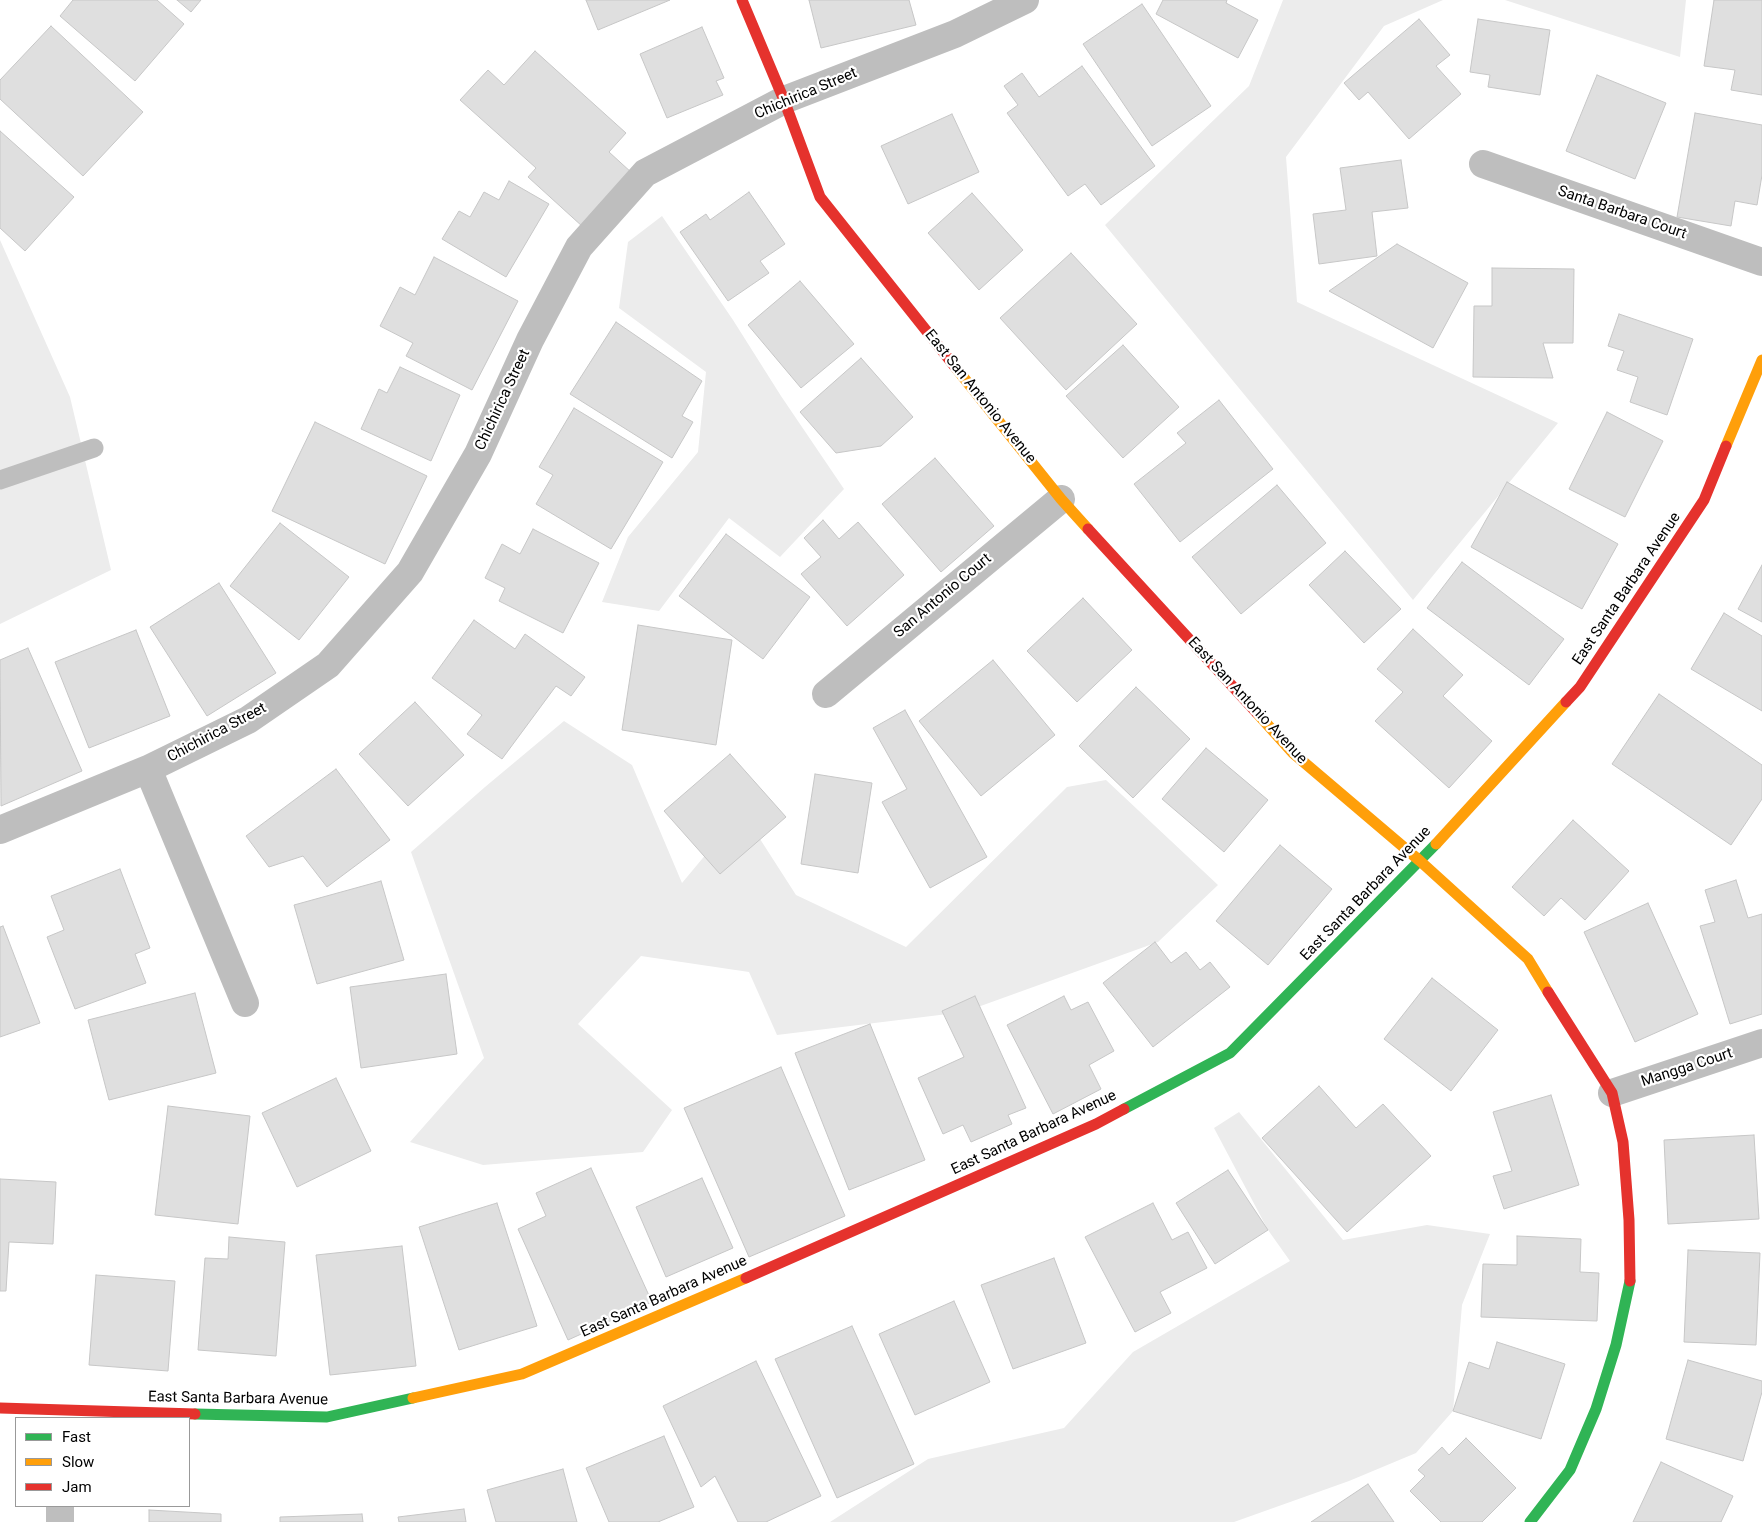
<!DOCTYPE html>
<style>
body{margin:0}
#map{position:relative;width:1762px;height:1522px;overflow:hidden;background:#fff;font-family:Roboto,sans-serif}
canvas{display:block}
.legend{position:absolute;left:15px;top:1417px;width:175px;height:90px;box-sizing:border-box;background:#fff;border:1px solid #999;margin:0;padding:6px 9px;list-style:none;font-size:15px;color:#000}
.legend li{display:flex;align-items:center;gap:10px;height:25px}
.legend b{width:25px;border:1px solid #999}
</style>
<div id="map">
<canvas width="1762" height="1522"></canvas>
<ul class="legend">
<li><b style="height:6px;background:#30b455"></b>Fast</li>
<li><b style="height:6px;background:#ff9f0a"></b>Slow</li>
<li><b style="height:6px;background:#e5322d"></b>Jam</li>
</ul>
</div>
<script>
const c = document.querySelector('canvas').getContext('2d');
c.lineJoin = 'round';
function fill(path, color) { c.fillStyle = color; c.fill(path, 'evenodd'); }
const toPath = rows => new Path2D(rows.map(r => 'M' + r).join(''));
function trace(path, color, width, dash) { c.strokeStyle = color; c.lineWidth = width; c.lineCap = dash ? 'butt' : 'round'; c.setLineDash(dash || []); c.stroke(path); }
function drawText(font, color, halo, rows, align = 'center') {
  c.font = font + ' Roboto,sans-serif'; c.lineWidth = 4.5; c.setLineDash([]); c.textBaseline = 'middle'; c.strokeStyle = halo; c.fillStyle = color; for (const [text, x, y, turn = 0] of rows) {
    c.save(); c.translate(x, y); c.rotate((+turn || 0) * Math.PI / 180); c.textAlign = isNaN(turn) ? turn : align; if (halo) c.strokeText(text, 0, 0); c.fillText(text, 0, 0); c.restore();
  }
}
const green = toPath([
 [1283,0,1443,0,1384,26,1286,157,1297,302,1558,423,1413,600,1105,225,1249,86],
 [1505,0,1686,0,1680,57],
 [662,216,733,320,781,396,844,489,780,557,729,518,659,611,602,602,628,537,698,452,706,372,619,308,628,242],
 [0,240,70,397,111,570,0,624],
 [564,721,632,765,682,883,732,823,760,839,796,895,906,947,1067,787,1106,780,1218,885,1158,942,964,1012,777,1035,749,972,641,956,578,1024,672,1110,643,1152,483,1165,410,1142,484,1058,411,852,485,787],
 [1239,1112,1343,1240,1427,1225,1490,1234,1462,1305,1453,1411,1416,1453,1349,1481,1234,1522,830,1522,928,1459,1064,1428,1133,1352,1290,1261,1268,1230,1214,1128]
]);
const building = toPath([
 [73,0,157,0,184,24,135,81,60,16,73,0],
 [177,0,201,0,191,12,177,0],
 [586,0,670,0,598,30,586,0],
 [809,0,909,0,916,25,821,48,809,0],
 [1163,0,1227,0,1226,3,1258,20,1238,58,1156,14,1163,0],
 [1714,0,1762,0,1762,95,1731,90,1735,70,1704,66,1714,0],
 [1142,4,1211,106,1152,146,1083,44,1142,4],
 [1419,19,1450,55,1436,66,1461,94,1409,139,1368,92,1359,100,1344,83,1419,19],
 [1478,19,1550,30,1540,95,1488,87,1490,75,1470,72,1478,19],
 [51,26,143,112,83,176,0,99,0,80,51,26],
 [702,27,724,78,716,81,723,95,667,118,640,54,702,27],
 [535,51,626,133,609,152,632,173,583,227,528,177,536,168,460,100,488,70,504,85,535,51],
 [1082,66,1155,166,1101,205,1085,184,1068,196,1007,113,1018,105,1004,86,1022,73,1039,97,1082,66],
 [1597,75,1666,103,1635,179,1566,151,1597,75],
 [1695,113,1762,125,1762,175,1757,205,1735,201,1731,226,1677,217,1695,113],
 [952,114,979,172,908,204,881,146,952,114],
 [0,131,74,197,25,251,0,228,0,131],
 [1401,160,1408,208,1372,212,1377,256,1319,264,1313,214,1346,210,1340,168,1401,160],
 [509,181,549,204,506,277,442,239,459,211,470,217,484,192,499,200,509,181],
 [749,192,785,244,760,261,769,273,728,301,680,232,706,214,710,220,749,192],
 [972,193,1023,250,979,290,928,233,972,193],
 [1397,244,1468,283,1433,348,1329,291,1397,244],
 [1071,253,1137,324,1066,390,1000,318,1071,253],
 [434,257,518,301,472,390,406,356,413,343,380,326,400,287,415,295,434,257],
 [1492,268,1574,269,1573,343,1543,343,1553,378,1473,377,1474,306,1492,306,1492,268],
 [800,281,854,344,801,388,748,325,800,281],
 [1619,314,1693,339,1667,415,1630,402,1638,377,1617,370,1624,351,1608,346,1619,314],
 [616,322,702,381,682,416,693,422,672,458,570,394,616,322],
 [1123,345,1179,407,1123,458,1066,396,1123,345],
 [861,358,913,417,881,446,836,453,800,412,861,358],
 [400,367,460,395,431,461,361,429,379,389,387,393,400,367],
 [1219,400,1273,469,1180,542,1134,484,1186,443,1177,433,1219,400],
 [574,408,663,462,611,549,536,504,553,475,539,467,574,408],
 [1607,412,1663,441,1625,517,1569,489,1607,412],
 [315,422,427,476,385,564,272,511,315,422],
 [935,458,994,526,941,572,882,504,935,458],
 [1507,482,1618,544,1582,609,1471,547,1507,482],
 [1277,485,1326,543,1241,614,1192,557,1277,485],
 [823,520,839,539,858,522,904,575,847,626,801,574,821,557,804,538,823,520],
 [280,523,349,577,299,640,230,586,280,523],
 [533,529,599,563,563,633,499,601,505,588,485,578,502,544,520,554,533,529],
 [726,534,810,597,763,659,679,596,726,534],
 [1345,551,1401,609,1364,643,1309,585,1345,551],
 [1462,562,1564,639,1529,685,1427,608,1462,562],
 [1762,565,1762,622,1738,609,1762,565],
 [219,583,276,673,207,716,150,627,219,583],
 [1083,598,1132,650,1077,702,1027,651,1083,598],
 [1724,613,1762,636,1762,711,1691,669,1724,613],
 [474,620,515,649,525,634,585,677,571,696,556,686,502,759,467,734,482,715,432,678,474,620],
 [638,625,732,640,716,745,622,730,638,625],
 [1413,629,1463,675,1443,696,1492,741,1449,788,1375,721,1403,692,1377,669,1413,629],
 [136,630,170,716,89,748,55,662,136,630],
 [28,648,82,771,1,806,0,660,28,648],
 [993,660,1055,735,981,796,919,721,993,660],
 [1136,687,1190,739,1133,798,1079,746,1136,687],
 [1659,694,1762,765,1762,799,1731,845,1612,764,1659,694],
 [415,702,464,755,408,806,359,754,415,702],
 [905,710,987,857,930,888,882,802,907,789,873,728,905,710],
 [1206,748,1268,800,1224,852,1162,799,1206,748],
 [730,754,786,817,720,874,664,811,730,754],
 [336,769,390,840,327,887,303,856,269,867,246,836,336,769],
 [815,774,872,783,858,873,801,864,815,774],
 [1573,820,1629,871,1585,920,1561,898,1544,916,1512,887,1573,820],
 [1280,845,1332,889,1268,965,1216,921,1280,845],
 [120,869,150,948,135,954,146,983,75,1009,47,937,64,930,51,896,120,869],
 [1736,880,1748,918,1762,914,1762,1014,1730,1024,1700,926,1715,922,1705,890,1736,880],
 [381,881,404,960,317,984,294,905,381,881],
 [1648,903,1698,1014,1635,1042,1584,932,1648,903],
 [3,926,40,1023,0,1037,0,927,3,926],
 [1155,942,1171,963,1186,952,1200,970,1210,962,1230,987,1153,1047,1103,983,1155,942],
 [446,974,457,1054,361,1068,350,987,446,974],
 [1432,978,1498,1030,1451,1091,1384,1039,1432,978],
 [195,993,216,1073,109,1100,88,1020,195,993],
 [975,996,1026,1108,1008,1115,1012,1124,971,1142,963,1125,943,1134,918,1078,964,1057,942,1011,975,996],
 [1064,996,1071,1010,1088,1002,1114,1051,1089,1065,1101,1089,1053,1114,1007,1025,1064,996],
 [870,1024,925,1160,849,1190,795,1053,870,1024],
 [781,1067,845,1216,749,1257,684,1108,781,1067],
 [336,1078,371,1151,297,1187,262,1113,336,1078],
 [1319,1086,1356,1128,1383,1104,1431,1156,1347,1232,1262,1138,1319,1086],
 [1551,1095,1579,1185,1504,1209,1493,1176,1512,1171,1493,1112,1551,1095],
 [168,1106,250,1116,238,1224,155,1215,168,1106],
 [1754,1135,1759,1219,1668,1224,1664,1140,1754,1135],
 [591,1168,652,1302,568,1340,518,1229,546,1216,536,1193,591,1168],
 [1228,1170,1268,1230,1215,1264,1176,1203,1228,1170],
 [702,1178,733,1248,666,1277,636,1207,702,1178],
 [0,1179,56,1182,53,1244,9,1242,6,1291,0,1291,0,1179],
 [497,1203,537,1326,459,1350,419,1227,497,1203],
 [1153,1203,1172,1240,1188,1232,1207,1268,1160,1292,1171,1313,1135,1332,1085,1237,1153,1203],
 [1517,1236,1581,1239,1580,1272,1599,1273,1597,1321,1481,1317,1483,1264,1517,1265,1517,1236],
 [229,1237,285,1242,276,1356,198,1350,205,1258,228,1259,229,1237],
 [402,1246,416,1366,330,1375,316,1255,402,1246],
 [1688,1250,1760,1253,1756,1345,1684,1342,1688,1250],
 [1054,1258,1086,1343,1013,1369,981,1285,1054,1258],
 [96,1275,175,1281,168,1371,89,1365,96,1275],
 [954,1301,990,1382,915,1415,879,1334,954,1301],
 [852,1326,914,1464,837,1498,775,1359,852,1326],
 [1497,1342,1565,1364,1541,1439,1453,1411,1469,1362,1489,1369,1497,1342],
 [1688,1360,1762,1381,1762,1392,1743,1461,1666,1439,1688,1360],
 [756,1361,821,1496,766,1522,738,1522,715,1476,701,1487,663,1406,756,1361],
 [664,1436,694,1507,658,1522,609,1522,586,1468,664,1436],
 [1466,1438,1516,1488,1482,1522,1441,1522,1410,1491,1425,1476,1418,1470,1442,1447,1449,1455,1466,1438],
 [1661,1462,1733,1496,1721,1522,1633,1522,1661,1462],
 [563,1469,577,1522,496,1522,487,1490,563,1469],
 [1368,1484,1394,1522,1311,1522,1368,1484],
 [464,1509,466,1522,399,1522,398,1517,464,1509],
 [149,1510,221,1514,221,1522,149,1522,149,1510],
 [362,1514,363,1522,280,1522,280,1517,362,1514]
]);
const lane = toPath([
 [0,480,94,448]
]);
const street = toPath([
 [1483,164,1762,262],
 [826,694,1061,499],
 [148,769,245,1003],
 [0,830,148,769,248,720,328,665,410,572,478,454,530,340,579,247,645,173,784,100,955,34,1025,0],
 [1612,1093,1762,1043],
 [60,1506,60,1522]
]);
const fast = toPath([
 [1124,1109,1230,1053,1436,844],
 [195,1414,327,1417,413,1398],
 [1530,1522,1570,1470,1596,1409,1616,1345,1630,1281]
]);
const slow = toPath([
 [956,368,1061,499,1088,529],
 [1726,446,1762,360],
 [1257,713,1293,753,1420,861,1528,959,1548,992],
 [1436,844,1566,702],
 [413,1398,522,1374,746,1278]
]);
const jam = toPath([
 [742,0,784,100,820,197,956,368],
 [1088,529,1257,713],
 [1566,702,1580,687,1704,500,1726,446],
 [1548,992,1612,1093,1623,1142,1629,1220,1630,1281],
 [746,1278,1096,1124,1124,1109],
 [0,1408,195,1414]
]);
const streetNames = [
 ["Chichirica Street",806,94,-23],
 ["Santa Barbara Court",1622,213,19],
 ["East San Antonio Avenue",980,397,51],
 ["Chichirica Street",503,400,-65],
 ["East Santa Barbara Avenue",1627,589,-56],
 ["San Antonio Court",943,596,-40],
 ["East San Antonio Avenue",1247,701,47],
 ["Chichirica Street",217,733,-28],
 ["East Santa Barbara Avenue",1366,894,-46],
 ["Mangga Court",1687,1068,-18],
 ["East Santa Barbara Avenue",1034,1133,-25],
 ["East Santa Barbara Avenue",664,1297,-24],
 ["East Santa Barbara Avenue",238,1399,1]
];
fill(green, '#ececec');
fill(building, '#dfdfdf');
trace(building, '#c7c7c7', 1);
trace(lane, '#bebebe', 19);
trace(street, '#bebebe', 28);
trace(fast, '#30b455', 11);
trace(slow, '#ff9f0a', 11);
trace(jam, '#e5322d', 11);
drawText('15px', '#000', '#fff', streetNames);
</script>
